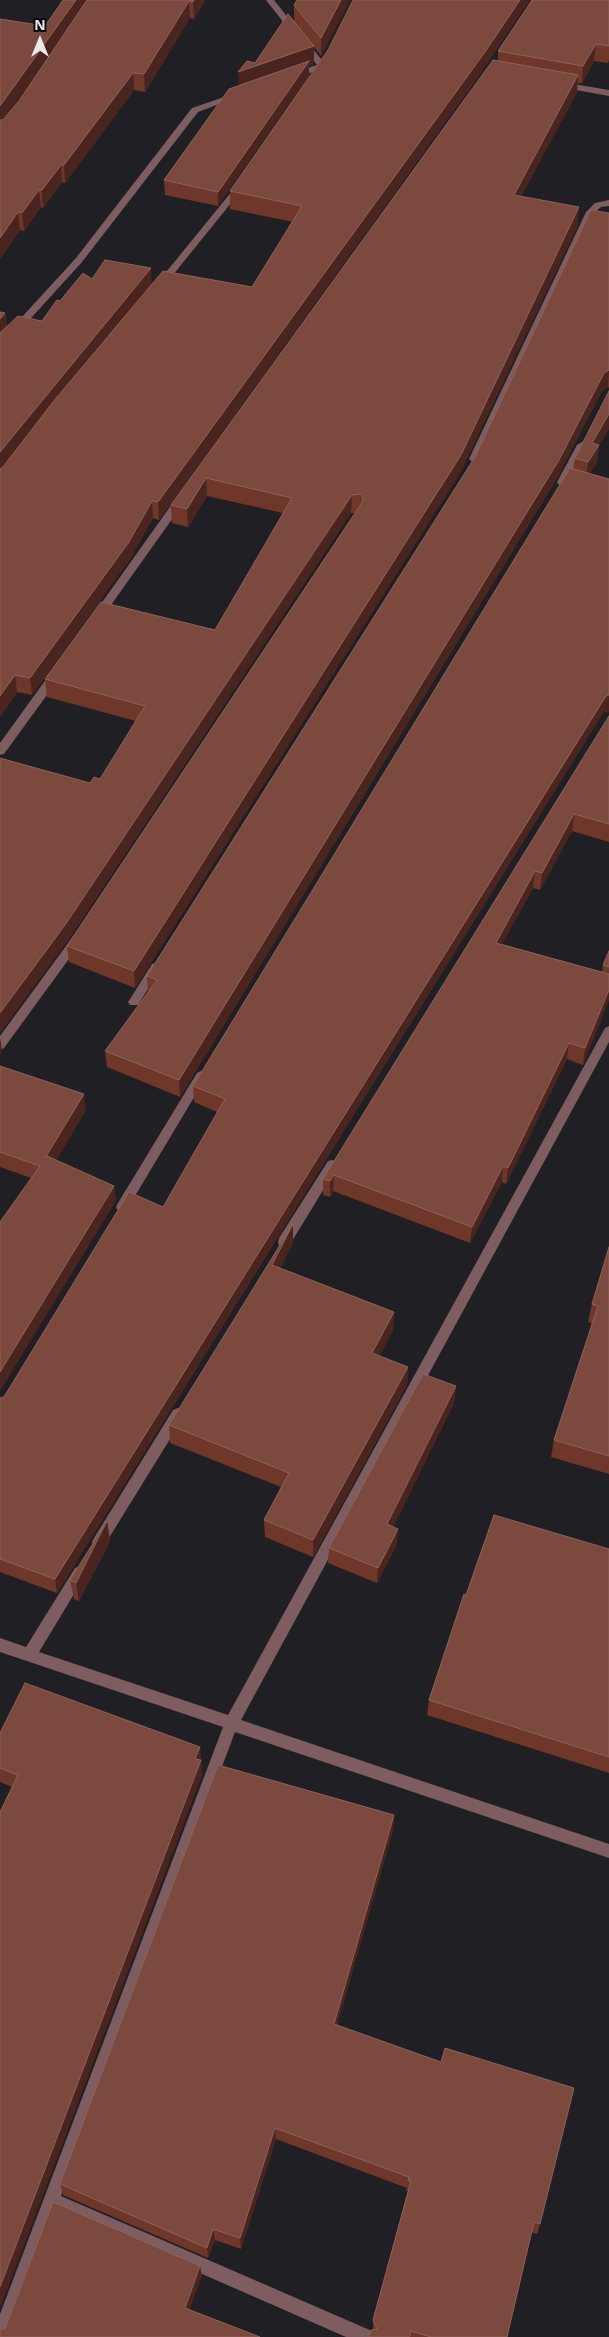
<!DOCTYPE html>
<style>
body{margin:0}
#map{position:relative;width:609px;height:2337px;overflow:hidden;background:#201f23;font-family:"Open Sans",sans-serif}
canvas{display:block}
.north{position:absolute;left:15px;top:15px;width:50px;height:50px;-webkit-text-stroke:4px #0a090b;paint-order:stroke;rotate:0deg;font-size:14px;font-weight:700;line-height:20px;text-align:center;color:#eae9ec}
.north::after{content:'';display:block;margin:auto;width:18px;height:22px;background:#eae9ec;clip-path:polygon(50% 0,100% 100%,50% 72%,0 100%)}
</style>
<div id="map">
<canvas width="609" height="2337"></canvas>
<div class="north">N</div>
</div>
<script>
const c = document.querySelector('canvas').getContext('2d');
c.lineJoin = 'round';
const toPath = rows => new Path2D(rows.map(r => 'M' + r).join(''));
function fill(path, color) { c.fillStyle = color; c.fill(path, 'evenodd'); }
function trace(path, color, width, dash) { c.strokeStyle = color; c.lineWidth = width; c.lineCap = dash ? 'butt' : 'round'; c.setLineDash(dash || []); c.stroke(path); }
const minor = toPath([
 [266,0,274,0,325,64,325,68,298,77,292,77,292,73,317,65,266,0],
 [562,82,609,90,609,96,559,87,559,83,562,82],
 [233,94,240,96,198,112,82,262,3,349,0,350,0,341,76,258,192,108,233,94],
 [237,185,244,187,164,286,158,286,158,282,237,185],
 [609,200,609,206,601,207,594,213,479,459,477,461,471,461,469,459,586,212,595,203,609,200],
 [582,442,587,445,567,482,562,485,558,484,557,482,577,445,582,442],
 [181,496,185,497,185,501,101,619,93,619,93,615,177,497,181,496],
 [56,670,60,671,60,677,4,754,0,755,0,743,52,671,56,670],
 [78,934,84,938,82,941,4,1048,0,1050,0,1036,74,935,78,934],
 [156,963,160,964,162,967,160,970,138,1005,130,1005,128,1002,130,999,152,964,156,963],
 [609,1026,609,1042,241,1720,609,1844,609,1858,235,1732,61,2196,372,2331,374,2337,346,2337,56,2210,8,2337,0,2337,0,2314,223,1727,0,1652,0,1638,26,1647,75,1568,80,1566,85,1568,87,1572,85,1576,39,1652,228,1715,605,1028,609,1026],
 [201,1071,205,1073,207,1076,205,1079,126,1211,118,1211,116,1207,118,1203,197,1073,201,1071],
 [332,1160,336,1161,338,1165,336,1169,289,1246,279,1246,278,1242,279,1238,328,1161,332,1160],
 [178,1408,183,1410,185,1414,183,1418,104,1546,99,1548,94,1546,92,1542,94,1538,173,1410,178,1408]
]);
const wall = toPath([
 [63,0,205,0,194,19,190,18,145,92,134,90,65,183,62,182,43,208,41,207,24,231,20,230,0,259,0,19,45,26],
 [35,76,19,101,14,106],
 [350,0,321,56,314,47,314,64,309,66,218,206,165,195,164,180,239,86,255,63,294,21,294,5],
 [609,0,609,60,608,63,594,61,582,83,578,83,577,92,521,196,578,225,460,473,135,988,69,962,67,946,355,513,351,513,67,942,90,783,100,779,136,721,47,697,45,679,215,630,283,513,207,496,188,527,172,523,171,505,498,60,498,51],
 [328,50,483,70,159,520,153,518,130,559,32,695,17,692,0,717,0,312,5,313,7,326,42,321,60,301,92,279,152,284,252,287,293,222,230,209,230,191],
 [609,213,609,388,608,387,602,391,557,478,180,1097,107,1067,105,1051,148,992,147,976,475,457],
 [599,446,597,462,590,473,603,713,57,1593,0,1572,0,1398,4,1397,163,1207,217,1112,194,1102,193,1086,573,469,575,458],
 [609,716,609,842,572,831,540,890,533,888,502,944,602,972,603,965,609,951,609,1000,583,1065,567,1059,506,1184,502,1182,470,1243,333,1191,330,1197,323,1195,323,1179],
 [0,1066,86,1110,56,1160,114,1186,116,1201,31,1178,0,1167],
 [293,1243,280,1268,394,1312,393,1330,379,1356,408,1367,407,1385,313,1557,265,1537,264,1520,281,1487,170,1443,169,1425],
 [609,1247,609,1474,551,1457,554,1440,592,1324,588,1322,592,1304],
 [456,1386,454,1403,393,1527,397,1544,377,1583,328,1563,329,1548],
 [107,1521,110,1541,79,1601,74,1599,70,1580],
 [609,1549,609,1773,427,1715,429,1700,466,1595],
 [0,1733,200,1747,202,1776,12,1787,0,1782],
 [394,1815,393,1830,337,2025,540,2224,537,2234,531,2232,507,2337,369,2337,373,2330,373,2320,408,2191,406,2191,407,2188,276,2139,241,2249,215,2240,208,2258,63,2195,60,2184]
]);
const shadedWall = toPath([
 [76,0,90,0,0,126,0,106],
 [194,0,205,0,194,19,193,2],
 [341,0,350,0,321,56,321,38],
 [520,0,530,0,483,70,159,520,158,502],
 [189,1,190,18,145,92,144,74],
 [596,44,594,61,582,83,583,66],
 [314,46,314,64,309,66,309,76,218,206,218,192,239,90,238,72],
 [133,73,134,90,65,183,64,165],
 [578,75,577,92,513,212,514,195],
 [61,165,62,182,43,208,42,190],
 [39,190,41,207,24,231,22,213],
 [579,207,578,225,460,473,135,988,134,971],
 [18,212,20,230,0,259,0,238],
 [151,268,152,286,0,472,0,452],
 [5,313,7,331,0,339,0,319],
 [609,370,608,387,602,391,557,478,180,1097,179,1080,604,373],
 [609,414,609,429,599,446,597,462,586,480,588,462,592,443],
 [206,478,207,496,188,527,187,509],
 [352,495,351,513,67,942,0,1033,0,1013],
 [152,501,153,518,130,559,32,695,30,678],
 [15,675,17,692,0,717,0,696],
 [609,695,609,712,603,713,57,1593,55,1579,606,696],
 [574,814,572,831,540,890,542,873],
 [535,871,533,888,494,959,496,943],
 [609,990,609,1000,583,1065,585,1048],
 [0,1038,2,1051,0,1055],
 [569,1043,567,1059,506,1184,508,1168],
 [84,1094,86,1110,48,1174,45,1158],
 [503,1166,502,1182,470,1243,472,1227],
 [334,1175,333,1191,330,1197,330,1181],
 [114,1186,116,1201,0,1391,0,1372],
 [293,1224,293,1243,272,1283,272,1265],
 [394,1312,393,1330,371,1371,372,1353],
 [408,1367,407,1385,313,1557,313,1540],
 [456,1386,454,1403,387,1540,387,1524],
 [107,1521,110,1541,79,1601,76,1583],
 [398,1529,397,1544,377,1583,378,1568],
 [200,1747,202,1776,0,2309,0,2287,195,1759],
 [394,1815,393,1830,334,2037,334,2024],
 [275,2128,276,2139,241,2249,240,2238],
 [213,2229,215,2240,208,2258,207,2248],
 [200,2266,202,2276,187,2317,185,2308]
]);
const building = toPath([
 [63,0,76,0,0,106,0,19,45,26,63,0],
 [87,0,194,0,193,2,189,1,144,74,133,73,64,165,61,165,42,190,39,190,22,213,18,212,0,238,0,120,3,120,19,101,87,0],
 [297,0,341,0,321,38,294,5,297,0],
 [353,0,520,0,485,52,158,502,152,501,129,542,30,678,15,675,0,696,0,469,3,467,53,402,163,271,252,287,302,206,230,191,328,50,353,0],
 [532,0,609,0,609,46,596,44,583,66,498,51,532,0],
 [288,14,314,46,238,72,247,61,255,63,288,14],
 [493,60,578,75,514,195,579,207,461,455,134,971,67,946,363,501,362,494,352,495,65,925,0,1013,0,758,90,783,94,777,100,779,145,706,45,679,101,602,215,630,292,498,206,478,187,509,171,505,493,60],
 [309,61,218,192,164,180,229,89,309,61],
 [591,210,609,213,609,370,604,373,559,460,179,1080,105,1051,157,980,147,976,475,457,591,210],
 [105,260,151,268,0,452,0,333,18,316,42,321,57,300,60,301,83,273,92,279,105,260],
 [0,312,5,313,0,319,0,312],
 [609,391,609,414,592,443,599,445,588,462,575,458,609,391],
 [570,468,609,479,609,695,606,696,55,1579,0,1559,0,1398,4,1397,129,1192,163,1207,225,1099,193,1086,570,468],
 [609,716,609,824,574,814,542,873,535,871,496,943,609,974,609,990,585,1048,569,1043,508,1168,503,1166,472,1227,334,1175,330,1181,323,1179,609,716],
 [609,951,609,967,603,965,609,951],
 [0,1066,84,1094,45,1158,47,1156,114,1186,0,1372,0,1222,40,1166,0,1152,0,1066],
 [293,1224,272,1265,394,1312,372,1353,408,1367,313,1540,264,1520,289,1473,169,1425,293,1224],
 [609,1247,609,1456,554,1440,598,1306,592,1304,609,1247],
 [423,1374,456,1386,387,1524,398,1529,378,1568,329,1548,423,1374],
 [494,1515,609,1549,609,1757,429,1700,464,1594,466,1595,494,1515],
 [107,1521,76,1583,70,1580,107,1521],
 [25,1683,200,1747,195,1759,201,1760,0,2287,0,1812,18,1775,0,1768,0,1733,25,1683],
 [218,1765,394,1815,334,2024,441,2062,445,2048,574,2088,540,2224,534,2222,507,2337,431,2337,411,2331,409,2337,369,2337,371,2330,377,2329,373,2320,411,2181,408,2180,409,2177,275,2128,240,2238,213,2229,207,2248,60,2184,218,1765],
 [53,2202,200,2266,185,2308,260,2337,0,2337,0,2329,5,2329,53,2202]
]);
fill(minor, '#7d5d5f');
fill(wall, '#6f362a');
fill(shadedWall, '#4a241e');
fill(building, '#7c493f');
trace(building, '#8e625a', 1);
</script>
